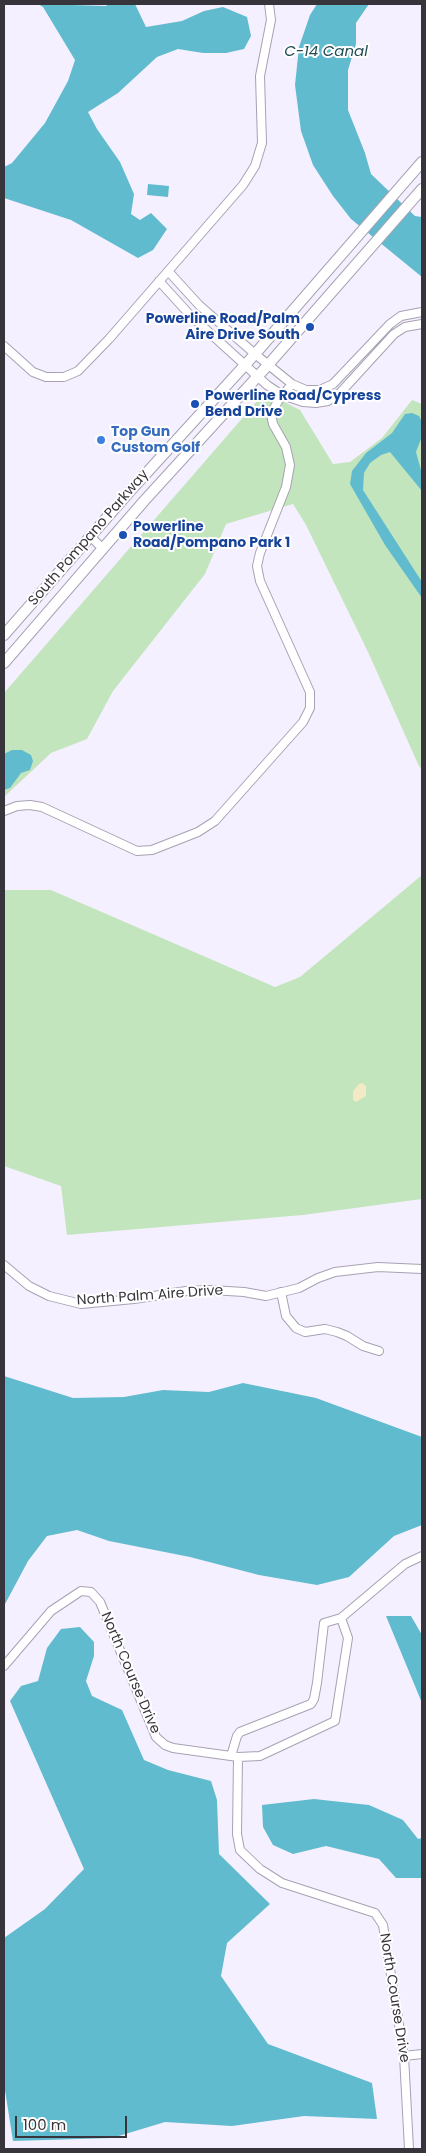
<!DOCTYPE html>
<html>
<head>
<meta charset="utf-8">
<style>
  body { margin:0 }
  #map { position:relative; width:426px; height:2153px; overflow:hidden; background:#f5f0ff; font-family:Poppins,sans-serif }
  canvas { display:block }
  .frame { position:absolute; inset:0; border:5px solid #37343b; pointer-events:none }
  .scale { position:absolute; left:15px; top:2116px; width:112px; height:22px; box-sizing:border-box; border:2px solid #37343b; border-top:0; padding-left:6px; font-size:15px; line-height:18px; white-space:nowrap; color:#37343b; -webkit-text-stroke:4px #fff; paint-order:stroke }
</style>
</head>
<body>
<div id="map">
<canvas width="426" height="2153"></canvas>
<div class="frame"></div>
<div class="scale">100 m</div>
</div>
<script>
const g = document.querySelector('canvas').getContext('2d');
g.lineJoin = 'round';
function fillPath(path, color) { g.fillStyle = color; g.fill(path, 'evenodd'); }
const toPath = rows => new Path2D(rows.map(r => 'M' + r).join(''));
function strokePath(path, color, width, dash) { g.strokeStyle = color; g.lineWidth = width; g.lineCap = dash ? 'butt' : 'round'; g.setLineDash(dash || []); g.stroke(path); }
function write(font, color, halo, rows, align = 'center') {
  g.font = font + ' Poppins,sans-serif'; g.lineWidth = 4; g.setLineDash([]); g.textBaseline = 'middle'; g.strokeStyle = halo; g.fillStyle = color; for (const [text, x, y, turn = 0] of rows) {
    g.save(); g.translate(x, y); g.rotate((+turn || 0) * Math.PI / 180); g.textAlign = isNaN(turn) ? turn : align; if (halo) g.strokeText(text, 0, 0); g.fillText(text, 0, 0); g.restore();
  }
}
fillPath(toPath([
  [265,392,300,410,333,464,350,462,382,438,412,400,422,404,422,770,418,764,368,652,306,525,293,504,226,524,205,574,113,691,87,739,51,753,4,797,4,693],
  [422,875,422,1199,303,1215,67,1235,61,1186,4,1166,4,890,51,890,275,987,300,977]
]), '#c3e5bd');
fillPath(toPath([
  [362,1083,366,1086,366,1096,356,1102,353,1100,353,1091,359,1084]
]), '#f3e9c4');
fillPath(toPath([
  [38,4,106,6,108,4,135,4,146,27,182,21,204,11,223,7,247,17,251,36,244,49,226,53,203,53,178,49,157,57,118,93,88,112,97,129,120,162,134,194,131,214,140,220,151,213,167,229,153,250,138,258,71,220,4,198,4,167,12,163,45,123,68,81,75,60,43,7],
  [317,4,369,4,356,23,356,44,348,70,348,110,365,153,371,174,415,216,422,217,422,277,351,219,333,196,313,165,301,131,295,85,299,47,310,15],
  [148,184,169,186,168,197,147,195],
  [412,413,419,416,422,422,421,439,416,452,422,474,422,491,390,452,381,455,370,463,364,473,363,490,422,582,422,598,385,545,350,484,352,471,366,453,392,433,405,414],
  [12,750,22,750,31,755,33,761,30,770,21,773,10,788,4,790,4,754],
  [4,1376,73,1398,124,1397,163,1390,209,1392,243,1383,316,1398,422,1437,422,1525,394,1536,349,1577,317,1585,259,1575,190,1557,109,1541,77,1530,47,1536,28,1561,4,1606],
  [386,1616,411,1616,422,1635,422,1703],
  [80,1627,94,1642,94,1656,86,1681,92,1696,122,1710,144,1760,168,1770,211,1781,217,1800,219,1854,270,1904,227,1943,221,1976,268,2044,372,2083,377,2119,304,2116,232,2126,165,2122,112,2138,13,2141,4,2084,4,1938,45,1909,84,1869,10,1701,21,1686,38,1681,47,1648,61,1629],
  [314,1799,369,1805,403,1820,418,1839,422,1838,422,1878,396,1878,379,1859,326,1846,293,1854,273,1845,263,1827,262,1805]
]), '#60bbce');
const street = toPath([
  [168,271,199,305,255,354,292,384,306,390,320,390,333,384,390,324,401,316,422,312],
  [159,281,190,315,267,385,282,395,303,402,316,403,328,401,340,393,394,334,405,327,422,324],
  [4,346,33,372,46,377,64,377,78,371,109,339,243,185,255,166,262,143,260,76,271,20,269,4],
  [90,536,103,549],
  [4,811,17,806,30,805,42,807,137,851,152,850,198,832,215,821,303,722,310,708,310,692,260,581,257,566,260,553,286,487,290,465,286,447,273,424,271,414,278,401,292,384],
  [4,1265,29,1286,49,1296,81,1304,134,1299,186,1291,211,1290,244,1292,266,1296,299,1288,318,1278,335,1272,378,1267,422,1269],
  [281,1292,286,1316,296,1328,305,1332,325,1329,337,1332,347,1336,363,1346,379,1351],
  [4,1666,51,1611,81,1591,91,1592,100,1602,156,1737,165,1745,173,1748,238,1757,260,1756,335,1721,348,1638,341,1618],
  [231,1756,237,1736,240,1732,311,1704,314,1699,317,1683,324,1623,341,1618,405,1564,422,1556],
  [238,1757,237,1834,240,1850,260,1869,282,1883,375,1913,383,1925,404,2056,409,2149],
  [404,2056,422,2054]
]);
const secondary = toPath([
  [4,635,131,490,255,354,422,162],
  [4,663,144,501,268,365,422,189]
]);
strokePath(street, '#a8a1b3', 10);
strokePath(secondary, '#a8a1b3', 12);
strokePath(street, '#fff', 8);
strokePath(secondary, '#fff', 10);
for (const [x, y, r, color] of [
  [310,327,5,"#1a4fb4"],
  [195,404,5,"#1a4fb4"],
  [101,440,5,"#3f7fe0"],
  [123,535,5,"#1a4fb4"]
]) { const dot = new Path2D(); dot.arc(x, y, r, 0, 2 * Math.PI); g.fillStyle = color; g.fill(dot); strokePath(dot, '#fff', 2); }
write('bold 14px', '#164399', '#fff', [
  ["Powerline Road/Palm",300,319,"right"],
  ["Aire Drive South",300,335,"right"],
  ["Powerline Road/Cypress",205,396],
  ["Bend Drive",205,412],
  ["Powerline",133,527],
  ["Road/Pompano Park 1",133,543]
], 'left');
write('bold 14px', '#366cbe', '#fff', [
  ["Top Gun",111,432],
  ["Custom Golf",111,448]
], 'left');
write('14px', '#37343b', '#fff', [
  ["South Pompano Parkway",89,538,-49],
  ["North Palm Aire Drive",150,1296,-4],
  ["North Course Drive",130,1673,67],
  ["North Course Drive",394,1998,81]
]);
write('italic 15px', '#224b53', '#fff', [
  ["C-14 Canal",326,52]
]);
</script>
</body>
</html>
